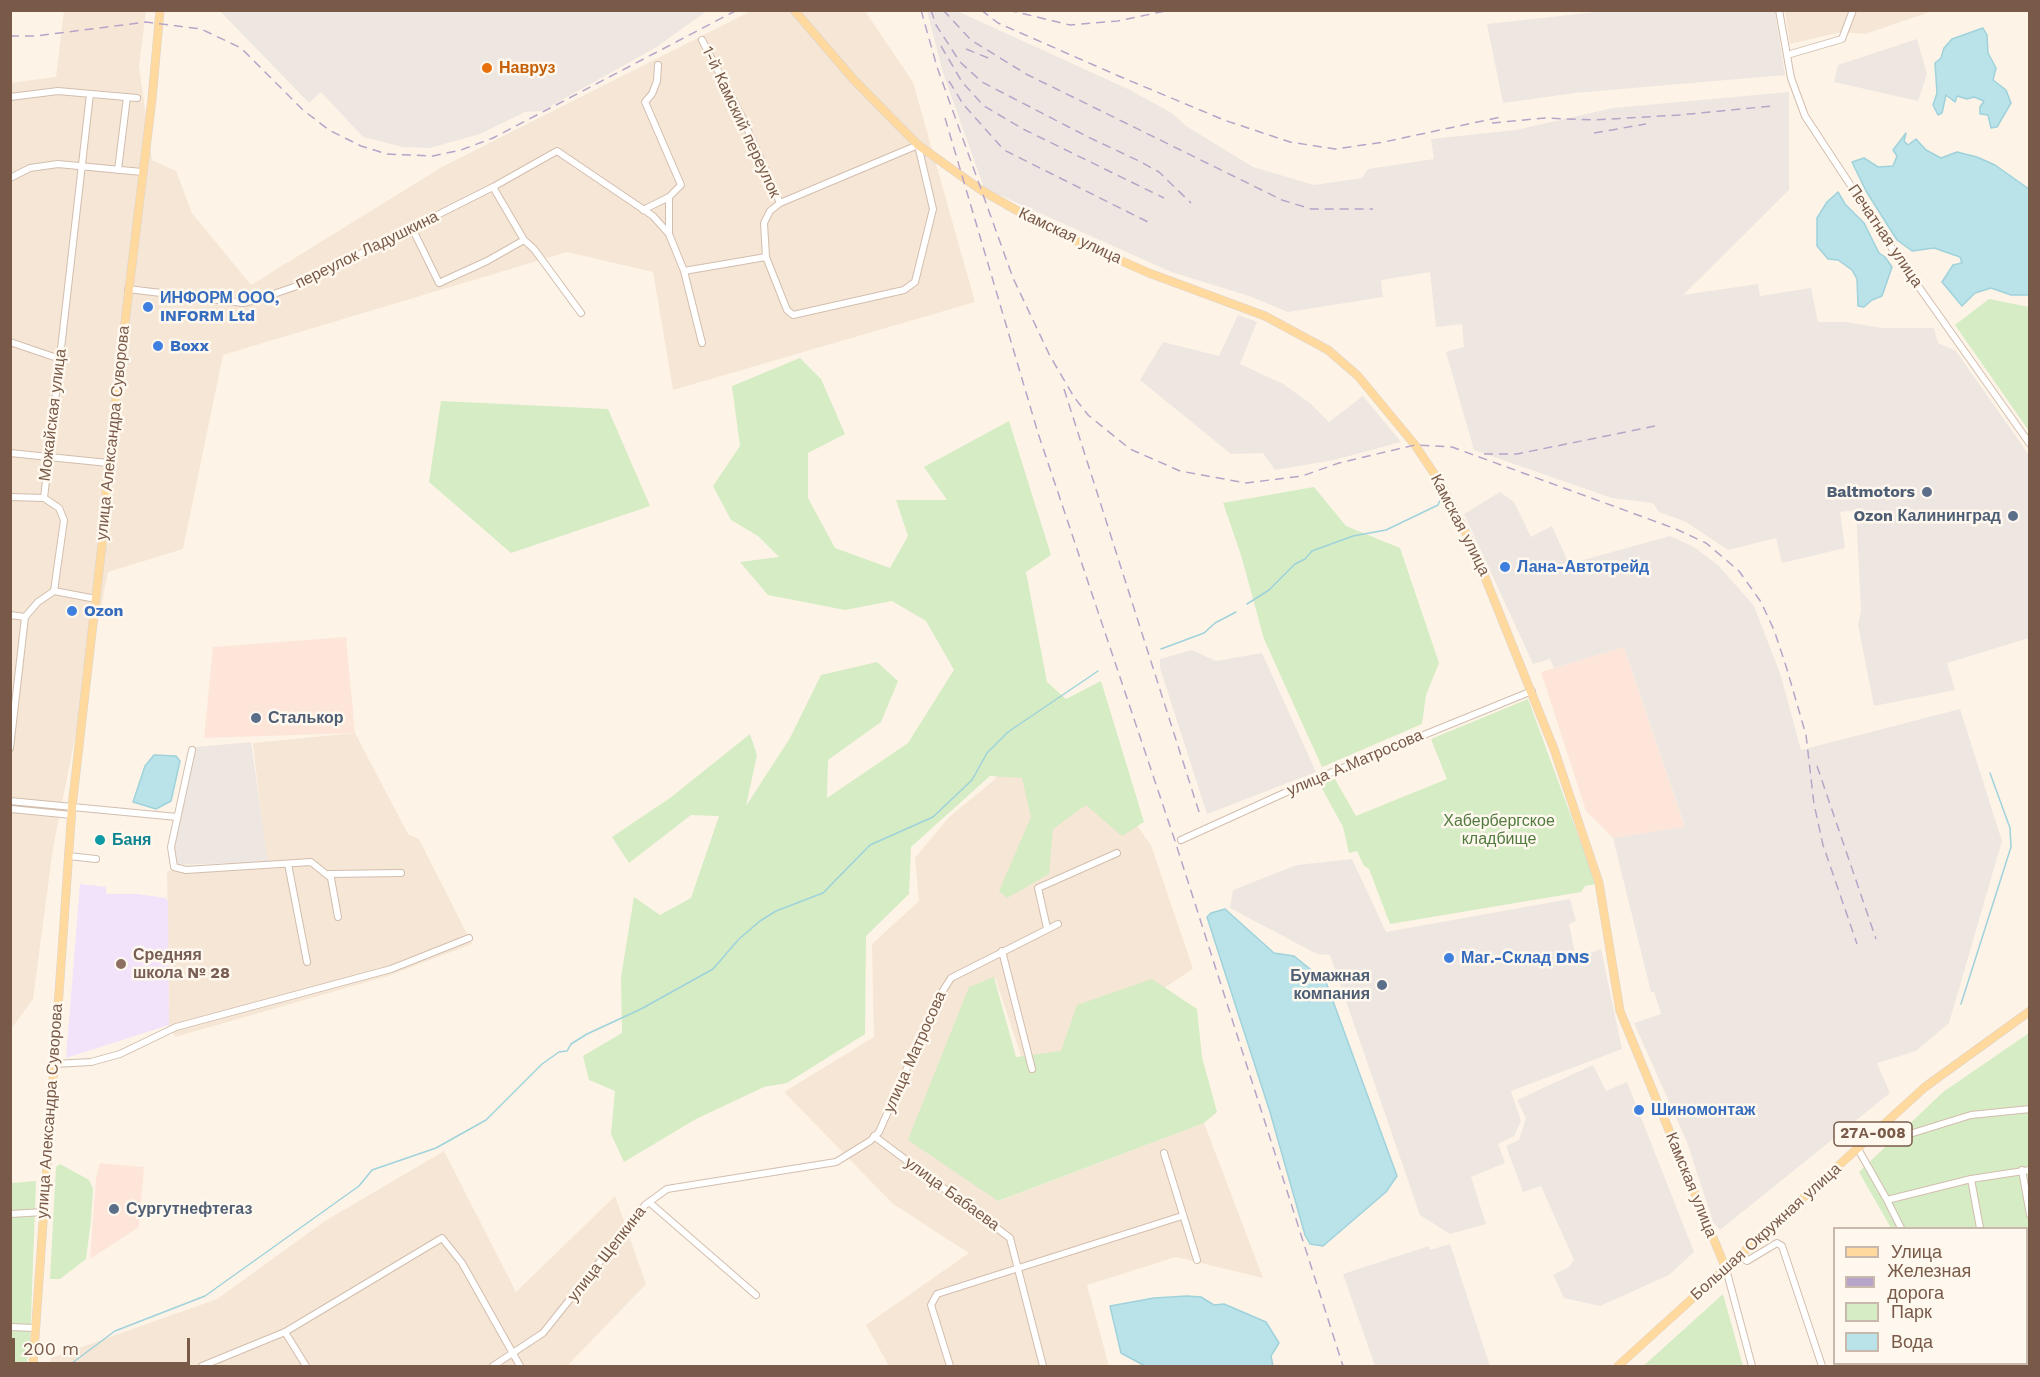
<!DOCTYPE html>
<html>
<head>
<meta charset="utf-8">
<style>
  body { margin:0 }
  #map { position:relative; width:2040px; height:1377px; overflow:hidden; background:#fdf4e7; font-family:"Work Sans",sans-serif }
  canvas { display:block }
  .frame { position:absolute; inset:0; border:12px solid #795a49; pointer-events:none }
  .legend { position:absolute; left:1833px; top:1227px; width:195px; height:138px; box-sizing:border-box; background:#fff8ee; border:2px solid #c9b9ac; margin:0; padding:8px 10px; list-style:none; font-size:18px; color:#795a49 }
  .legend li { display:flex; align-items:center; gap:12px; height:30px }
  .legend b { width:30px; border:2px solid #c9b9ac }
  .scale { position:absolute; left:12px; top:1338px; width:178px; height:27px; box-sizing:border-box; border:3px solid #795a49; border-top:0; padding-left:8px; font-size:18px; line-height:21px; white-space:nowrap; color:#795a49; -webkit-text-stroke:4px #fff8ee; paint-order:stroke }
</style>
</head>
<body>
<div id="map">
<canvas width="2040" height="1377"></canvas>
<div class="frame"></div>
<ul class="legend">
<li><b style="height:8px;background:#ffd99d"></b>Улица</li>
<li><b style="height:8px;background:#b7a4c9"></b>Железная дорога</li>
<li><b style="height:16px;background:#d5ecc4"></b>Парк</li>
<li><b style="height:16px;background:#bae2e9"></b>Вода</li>
</ul>
<div class="scale">200 m</div>
</div>
<script>
const g = document.querySelector('canvas').getContext('2d');
g.lineJoin = 'round';
function fillPath(path, color) { g.fillStyle = color; g.fill(path, 'evenodd'); }
const toPath = rows => new Path2D(rows.map(r => 'M' + r).join(''));
function strokePath(path, color, width, dash) { g.strokeStyle = color; g.lineWidth = width; g.lineCap = dash ? 'butt' : 'round'; g.setLineDash(dash || []); g.stroke(path); }
function write(font, color, halo, rows, align = 'center') {
  g.font = font + ' "Work Sans",sans-serif'; g.lineWidth = 5; g.setLineDash([]); g.textBaseline = 'middle'; g.strokeStyle = halo; g.fillStyle = color; for (const [text, x, y, turn = 0] of rows) {
    g.save(); g.translate(x, y); g.rotate((+turn || 0) * Math.PI / 180); g.textAlign = isNaN(turn) ? turn : align; if (halo) g.strokeText(text, 0, 0); g.fillText(text, 0, 0); g.restore();
  }
}
fillPath(toPath([
  [64,11,146,11,139,66,152,160,176,171,192,213,251,285,442,167,751,11,865,11,913,82,975,302,673,390,653,272,567,252,223,355,183,549,108,572,53,848,33,999,11,1029,10,83,56,77],
  [1785,11,1933,11,1865,34,1841,32,1790,44],
  [1057,715,1151,845,1193,969,1028,1077,995,977,999,1201,1204,1123,1263,1278,1176,1257,1087,1285,1109,1366,889,1366,866,1325,969,1253,893,1204,784,1092,874,1037,872,944,919,901,915,858,948,818,994,780,1030,732],
  [355,733,408,834,419,839,472,944,388,976,175,1037,169,1025,167,871,266,859,253,743],
  [444,1151,516,1292,615,1196,646,1284,567,1366,49,1366,51,1358,217,1299,325,1221]
]), '#f6e6d5');
fillPath(toPath([
  [346,637,355,733,204,738,213,647],
  [1624,647,1685,828,1613,838,1586,811,1541,672],
  [100,1163,144,1167,139,1227,90,1259,96,1178]
]), '#fee5da');
fillPath(toPath([
  [220,11,707,11,655,48,542,111,525,112,480,134,430,148,403,147,363,137,321,92,309,103],
  [927,11,957,11,1130,90,1172,113,1186,126,1253,167,1314,185,1362,178,1368,169,1434,159,1431,139,1516,130,1613,108,1789,92,1789,190,1683,295,1758,284,1760,296,1811,288,1818,322,1846,322,1882,328,1934,328,1938,343,1956,351,2029,455,2029,638,1947,663,1955,690,1874,706,1858,625,1861,611,1856,510,1840,512,1845,548,1782,563,1776,538,1728,550,1686,522,1659,512,1653,503,1612,498,1474,450,1446,352,1464,347,1462,324,1436,327,1430,272,1381,280,1383,297,1288,312,1249,296,1171,272,984,188,943,73],
  [1605,11,1775,11,1785,75,1575,93,1503,103,1487,24],
  [1917,39,1927,74,1918,101,1834,82,1838,65],
  [1238,315,1257,322,1240,364,1283,384,1311,404,1329,422,1363,396,1401,442,1334,460,1275,470,1263,453,1231,454,1140,380,1163,342,1219,356],
  [1500,492,1514,502,1531,537,1552,526,1569,564,1670,536,1694,547,1718,565,1754,606,1781,676,1801,750,1960,709,2002,841,1949,1023,1916,1051,1877,1063,1890,1093,1720,1230,1713,1222,1687,1142,1634,1023,1661,1014,1654,992,1651,992,1613,838,1685,827,1624,647,1554,668,1550,659,1533,664,1464,514],
  [1192,650,1216,661,1262,653,1316,772,1207,814,1160,668,1160,659],
  [251,742,268,862,176,865,174,844,196,747],
  [1352,859,1386,932,1570,899,1576,921,1569,924,1576,958,1601,949,1622,1049,1511,1091,1521,1121,1514,1136,1498,1144,1505,1163,1471,1177,1486,1224,1450,1234,1420,1215,1330,955,1317,954,1230,908,1233,890,1297,865],
  [1593,1065,1606,1091,1627,1082,1694,1252,1669,1275,1600,1306,1564,1298,1553,1275,1569,1267,1574,1260,1541,1186,1523,1192,1506,1146,1519,1140,1526,1118,1517,1100],
  [1450,1244,1490,1366,1375,1366,1343,1274,1429,1246,1430,1250]
]), '#eee7e1');
fillPath(toPath([
  [80,884,106,887,106,894,137,894,166,898,168,902,169,1025,66,1058]
]), '#f2e3fa');
fillPath(toPath([
  [1989,299,2029,307,2029,431,1955,325],
  [800,358,821,379,845,434,808,453,808,498,835,548,890,568,908,536,896,500,947,500,924,467,1009,421,1051,555,1026,572,1047,682,1066,699,1101,681,1144,822,1122,836,1086,805,1053,829,1049,874,1007,898,999,891,1031,817,1022,778,990,776,911,847,909,894,866,936,865,1034,787,1083,764,1087,696,1119,624,1162,611,1134,615,1091,589,1080,583,1056,622,1033,621,977,634,897,660,915,691,898,719,816,691,815,629,863,612,837,670,798,750,734,757,755,746,806,790,738,821,675,877,662,898,681,881,722,828,760,827,798,908,743,954,670,926,621,892,601,845,610,768,595,740,562,779,557,758,536,731,520,713,486,740,446,732,386],
  [441,401,608,409,650,506,511,553,429,482],
  [1314,487,1346,526,1400,548,1439,663,1426,695,1422,724,1322,767,1264,639,1241,555,1223,503],
  [1528,699,1596,884,1585,886,1581,892,1390,924,1369,869,1364,866,1357,851,1349,853,1343,827,1320,785,1335,779,1356,816,1447,779,1431,739],
  [994,977,1016,1057,1061,1051,1077,1005,1152,979,1197,1009,1202,1057,1217,1112,1204,1123,998,1201,908,1140,969,987],
  [2029,1033,2029,1366,2023,1366,2022,1364,2026,1364,2026,1228,1891,1228,1859,1172,1943,1092],
  [60,1164,89,1180,93,1189,91,1220,86,1259,60,1279,50,1279,56,1167],
  [36,1181,30,1345,26,1366,11,1366,11,1183],
  [1723,1294,1743,1366,1643,1366,1660,1351]
]), '#d5ecc4');
const water = toPath([
  [1983,28,1987,35,1988,53,1996,68,1993,80,2006,90,2011,103,1997,127,1991,128,1988,115,1980,114,1980,107,1984,101,1974,97,1967,99,1957,96,1955,102,1946,95,1942,113,1938,115,1933,105,1937,93,1935,63,1941,58,1944,48,1952,39,1983,28],
  [1906,133,1904,141,1908,145,1916,139,1926,150,1941,158,1957,152,1977,157,1995,165,2029,189,2029,295,2011,295,1991,288,1975,293,1962,306,1942,282,1953,265,1962,263,1960,257,1934,248,1912,251,1897,240,1866,191,1852,162,1864,158,1878,167,1893,166,1897,156,1893,150,1906,133],
  [1838,192,1845,204,1864,223,1879,253,1885,257,1892,267,1882,296,1872,300,1864,307,1858,306,1857,279,1852,270,1838,260,1828,259,1817,246,1817,218,1827,202,1838,192],
  [154,755,176,756,180,761,171,801,156,809,133,802,145,766,154,755],
  [1225,909,1274,953,1294,956,1326,982,1397,1176,1386,1192,1323,1246,1310,1244,1305,1235,1270,1112,1207,917,1211,913,1225,909],
  [1187,1296,1201,1297,1214,1305,1224,1304,1266,1322,1279,1343,1271,1356,1273,1366,1145,1366,1121,1353,1110,1306,1154,1298,1187,1296]
]);
fillPath(water, '#bae2e9');
strokePath(water, '#9fd2db', 1.5);
strokePath(toPath([
  [1247,604,1269,590,1295,564,1305,559,1312,551,1353,536,1386,530,1438,505,1440,500],
  [1161,649,1204,633,1215,623,1236,612],
  [1961,1004,2011,847,2010,828,1990,773],
  [68,1366,115,1331,205,1296,359,1186,372,1170,436,1148,486,1120,542,1064,559,1052,567,1051,571,1044,587,1034,641,1009,713,969,739,939,760,921,776,911,823,893,870,845,933,817,972,780,987,753,1008,732,1098,671]
]), '#9fd2db', 1.5);
const minor = toPath([
  [1779,10,1791,78,1805,116,1899,259,2030,444],
  [702,40,742,117,780,203],
  [1787,55,1842,39,1853,10],
  [658,65,657,81,652,94,645,102,681,185,669,197,669,234],
  [10,97,58,91,137,98],
  [118,170,127,97],
  [10,178,30,168,58,164,142,172],
  [493,187,524,240,534,249,581,313],
  [643,210,669,197],
  [412,228,439,283,487,261,524,240],
  [684,271,766,257,764,223,770,211,780,203,918,145,933,209,915,282,904,290,793,315,787,310,766,257],
  [128,289,243,303,256,300,294,287,493,187,557,151,653,216,669,234,684,271,702,343],
  [10,342,60,359],
  [10,453,108,463],
  [10,497,44,498],
  [54,591,96,599],
  [10,615,25,617],
  [10,748,25,617,38,602,54,591,64,520,59,508,44,498,90,94],
  [192,750,171,847,174,867,186,870,311,862,331,878,338,917],
  [10,801,177,817],
  [11,809,72,815],
  [1181,840,1313,780,1532,691],
  [68,856,96,859],
  [288,864,307,962],
  [329,874,401,873],
  [1047,928,1038,888,1117,853],
  [1002,951,1032,1069],
  [54,1064,91,1062,120,1054,176,1027,391,969,469,938],
  [874,1136,1010,1238,1043,1366],
  [1871,1136,1884,1142,1971,1115,2030,1109],
  [1858,1149,1887,1200],
  [1164,1153,1197,1260],
  [2022,1170,2030,1215],
  [1971,1179,1980,1228],
  [649,1202,756,1295],
  [10,1214,44,1212],
  [1901,1228,1887,1200,1971,1179,2030,1170],
  [1740,1256,1747,1261,1777,1243,1782,1246,1822,1366],
  [1726,1269,1752,1366],
  [10,1327,35,1328],
  [285,1332,306,1366],
  [202,1366,285,1332,442,1238,462,1263,520,1366],
  [493,1366,543,1333,645,1205,667,1189,836,1162,870,1141,879,1132,937,1000,951,978,1058,924],
  [950,1366,931,1305,937,1294,1182,1216],
  [1885,1366,1892,1364]
]);
const major = toPath([
  [794,10,854,80,918,145,981,190,1051,230,1149,273,1265,316,1328,350,1358,376,1415,445,1441,484,1472,545,1554,749,1599,883,1620,1011,1726,1269],
  [33,1366,72,807,104,527,108,463,152,99,160,10],
  [1618,1366,1925,1087,2030,1011]
]);
strokePath(minor, '#d3beae', 8);
strokePath(major, '#dcd4d0', 9);
strokePath(minor, '#fff', 6);
strokePath(major, '#ffd99d', 8);
strokePath(toPath([
  [921,10,937,67,1013,278,1050,356,1074,397,1088,415,1130,449,1180,471,1246,483,1302,476,1339,463,1415,445,1452,447,1676,529,1706,543,1739,571,1761,602,1774,630,1786,666,1806,735,1814,804,1823,845,1857,944],
  [931,10,936,25,960,62,982,82,1088,137,1139,161,1159,172,1191,203],
  [943,10,971,40,1026,74,1282,200,1311,209,1373,209],
  [981,10,998,23,1121,77,1224,120,1290,142,1335,149,1384,142,1501,117],
  [1008,10,1070,25,1118,21,1170,10],
  [10,36,36,36,146,22,201,29,241,48,303,110,329,130,361,146,387,154,433,156,461,150,493,138,737,10],
  [941,46,962,82,984,106,1023,129,1164,198],
  [966,49,993,60],
  [949,81,963,104,1004,150,1150,223],
  [945,118,1038,433,1175,841,1343,1366],
  [1492,123,1545,118,1594,120,1679,115,1772,106],
  [1594,133,1646,124],
  [1064,389,1200,815],
  [1484,454,1517,454,1655,426],
  [1817,766,1876,939]
]), '#b7a4c9', 1.5, [9, 6]);
for (const [x, y, r, color] of [
  [487,68,6,"#e8710a"],
  [148,307,6,"#3f7fe0"],
  [158,346,6,"#3f7fe0"],
  [1927,492,6,"#5c6f8a"],
  [2013,516,6,"#5c6f8a"],
  [1505,567,6,"#3f7fe0"],
  [72,611,6,"#3f7fe0"],
  [256,718,6,"#5c6f8a"],
  [100,840,6,"#0f9aa8"],
  [1449,958,6,"#3f7fe0"],
  [121,964,6,"#8d6e63"],
  [1382,985,6,"#5c6f8a"],
  [1639,1110,6,"#3f7fe0"],
  [114,1209,6,"#5c6f8a"]
]) { const dot = new Path2D(); dot.arc(x, y, r, 0, 2 * Math.PI); g.fillStyle = color; g.fill(dot); strokePath(dot, '#fff8ee', 2); }
for (const [x, y, w] of [
  [1873,1134,78]
]) { const box = new Path2D(); box.roundRect(x - w / 2, y - 12, w, 24, 4.5); g.fillStyle = '#fff8ee'; g.fill(box); strokePath(box, '#795a49', 1.5); }
write('bold 15px', '#795a49', null, [
  ["27А-008",1873,1134]
]);
write('bold 16px', '#c56008', '#fff8ee', [
  ["Навруз",499,68]
], 'left');
write('16px', '#795a49', '#fff8ee', [
  ["1-й Камский переулок",741,122,65],
  ["Камская улица",1070,236,25],
  ["Печатная улица",1885,236,56],
  ["переулок Ладушкина",367,250,-26],
  ["Можайская улица",53,415,-83],
  ["улица Александра Суворова",113,433,-84],
  ["Камская улица",1460,525,63],
  ["улица А.Матросова",1355,763,-23],
  ["улица Матросова",915,1052,-66],
  ["улица Александра Суворова",50,1111,-86],
  ["Камская улица",1691,1185,68],
  ["улица Бабаева",952,1194,36],
  ["Большая Окружная улица",1766,1232,-42],
  ["улица Щепкина",607,1254,-52]
]);
write('bold 16px', '#366cbe', '#fff8ee', [
  ["ИНФОРМ ООО,",160,298],
  ["INFORM Ltd",160,316],
  ["Boxx",170,346],
  ["Лана-Автотрейд",1517,567],
  ["Ozon",84,611],
  ["Маг.-Склад DNS",1461,958],
  ["Шиномонтаж",1651,1110]
], 'left');
write('bold 16px', '#4e5e75', '#fff8ee', [
  ["Baltmotors",1915,492],
  ["Ozon Калининград",2001,516],
  ["Сталькор",268,718,"left"],
  ["Бумажная",1370,976],
  ["компания",1370,994],
  ["Сургутнефтегаз",126,1209,"left"]
], 'right');
write('16px', '#507a3e', '#fff8ee', [
  ["Хабербергское",1499,821],
  ["кладбище",1499,839]
]);
write('bold 16px', '#0d838f', '#fff8ee', [
  ["Баня",112,840]
], 'left');
write('bold 16px', '#785e54', '#fff8ee', [
  ["Средняя",133,955],
  ["школа № 28",133,973]
], 'left');
</script>
</body>
</html>
